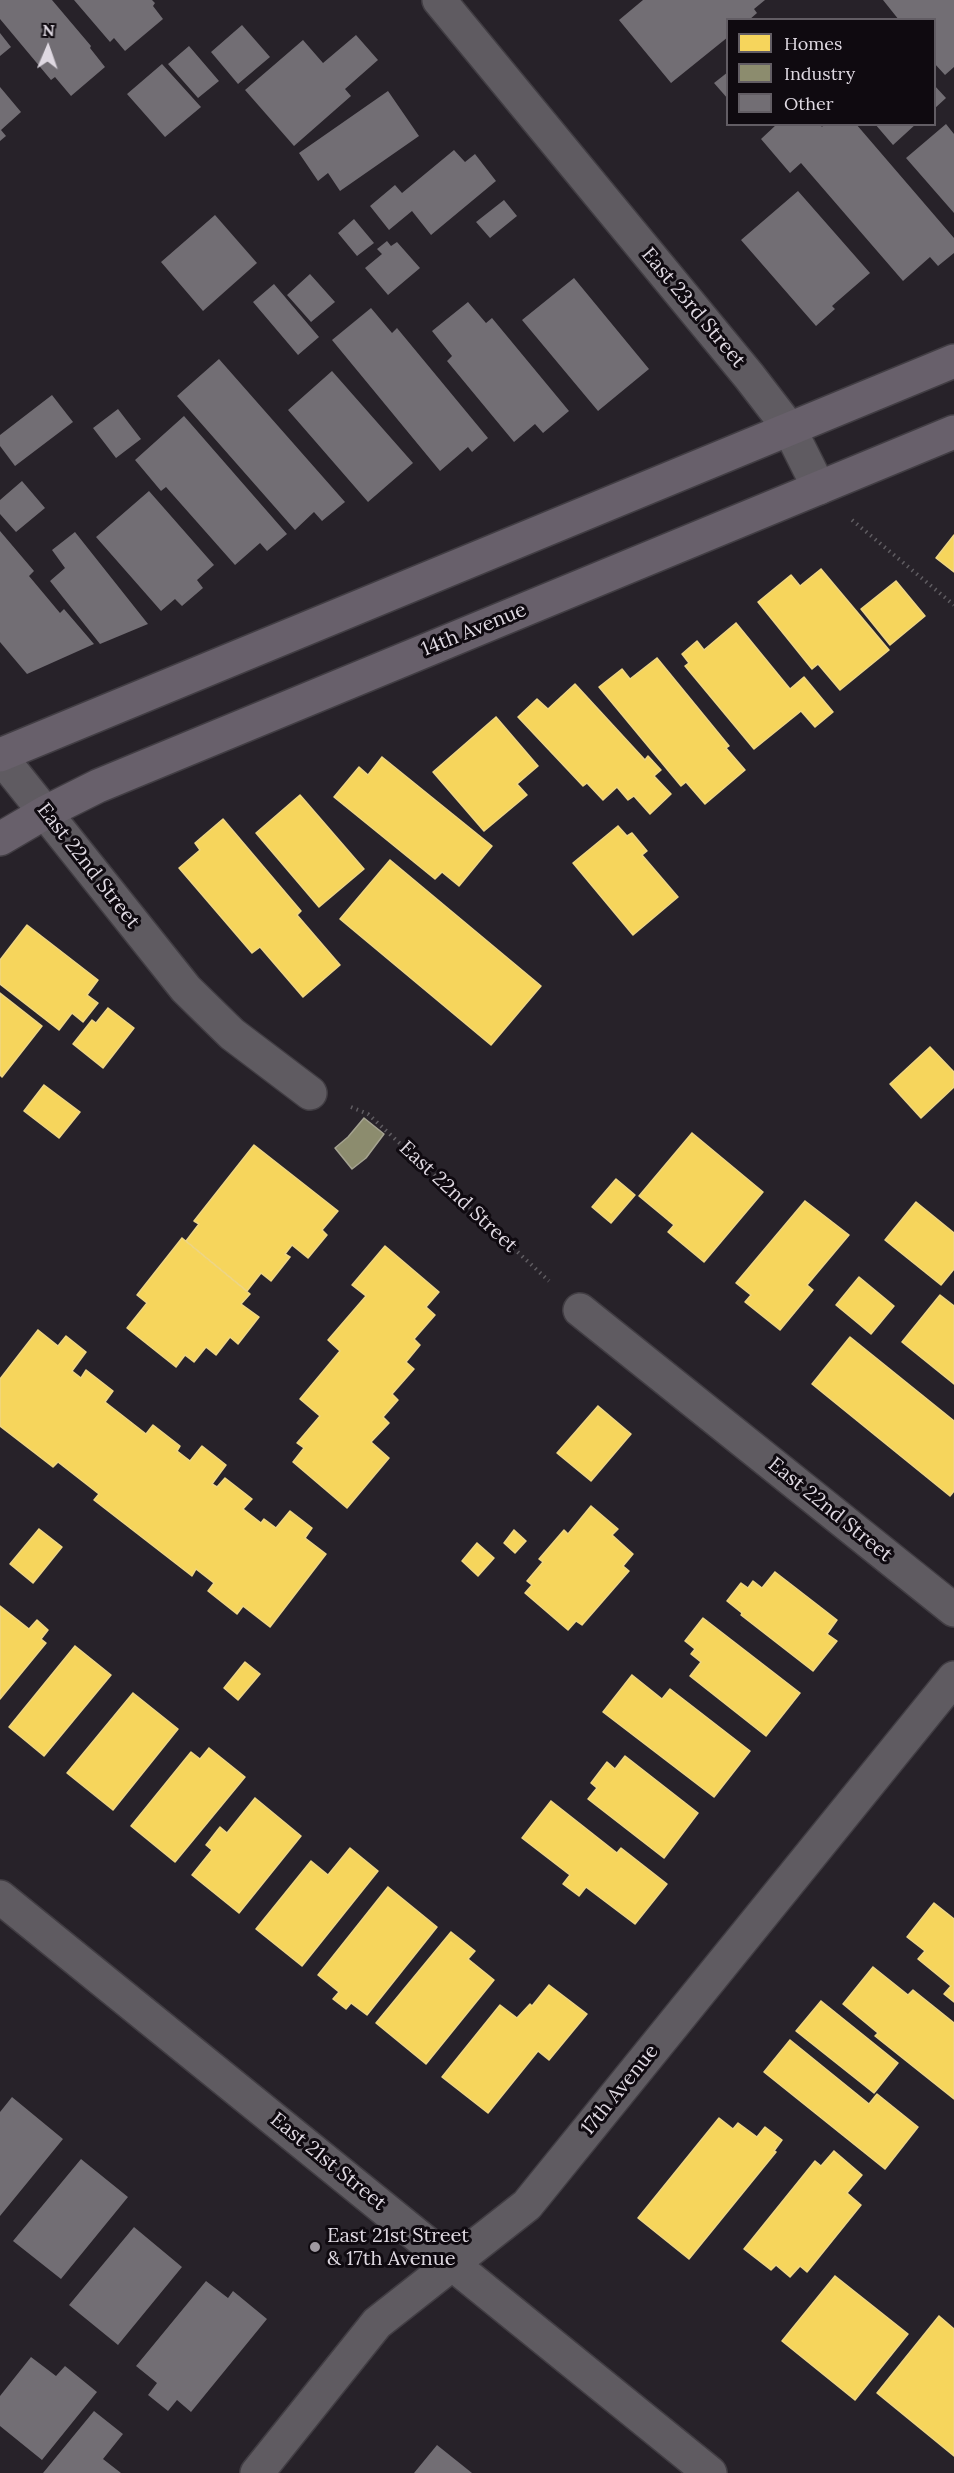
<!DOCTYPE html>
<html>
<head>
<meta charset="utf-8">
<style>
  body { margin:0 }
  #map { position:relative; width:954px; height:2473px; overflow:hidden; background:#272229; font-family:Lora,serif }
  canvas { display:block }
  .legend { position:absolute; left:726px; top:18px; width:210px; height:108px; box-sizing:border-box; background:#0f0a10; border:2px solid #625d64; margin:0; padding:8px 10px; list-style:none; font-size:18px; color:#dfd9e2 }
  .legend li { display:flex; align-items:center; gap:12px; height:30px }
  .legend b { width:30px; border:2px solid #625d64 }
  .north { position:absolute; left:18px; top:18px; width:60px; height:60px; -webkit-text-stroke:4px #0f0a10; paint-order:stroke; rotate:2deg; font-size:16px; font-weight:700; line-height:24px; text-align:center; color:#dfd9e2 }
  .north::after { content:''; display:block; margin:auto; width:21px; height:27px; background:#dfd9e2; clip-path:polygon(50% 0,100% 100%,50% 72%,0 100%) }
</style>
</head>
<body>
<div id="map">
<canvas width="954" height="2473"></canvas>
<ul class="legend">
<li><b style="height:16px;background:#f6d55c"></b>Homes</li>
<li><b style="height:16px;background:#8c8c6e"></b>Industry</li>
<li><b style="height:16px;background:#726e74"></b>Other</li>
</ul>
<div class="north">N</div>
</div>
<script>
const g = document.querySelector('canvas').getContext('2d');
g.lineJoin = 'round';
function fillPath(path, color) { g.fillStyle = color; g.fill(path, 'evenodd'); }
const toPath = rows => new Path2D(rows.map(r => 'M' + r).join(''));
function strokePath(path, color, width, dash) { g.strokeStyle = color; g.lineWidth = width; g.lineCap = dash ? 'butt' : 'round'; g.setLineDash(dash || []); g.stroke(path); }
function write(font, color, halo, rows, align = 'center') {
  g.font = font + ' Lora,serif'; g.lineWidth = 6; g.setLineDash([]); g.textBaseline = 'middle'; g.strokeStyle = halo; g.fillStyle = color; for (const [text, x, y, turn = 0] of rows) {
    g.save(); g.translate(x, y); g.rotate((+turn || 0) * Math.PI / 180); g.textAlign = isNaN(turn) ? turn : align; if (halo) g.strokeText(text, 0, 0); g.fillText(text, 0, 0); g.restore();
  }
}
const homes = toPath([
  [954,535,954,572,936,558,954,535],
  [821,569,889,650,840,690,818,664,812,669,758,602,791,575,800,586,821,569],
  [896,581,925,616,890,645,861,609,896,581],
  [736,623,790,689,804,677,833,712,815,727,801,711,754,749,685,666,689,663,682,654,697,641,704,650,736,623],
  [657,658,729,746,726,748,745,770,705,804,686,782,681,786,599,687,622,669,630,679,657,658],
  [575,684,645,760,648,756,661,770,654,776,671,794,650,814,634,796,628,800,617,787,603,800,587,783,583,786,518,717,537,699,548,709,575,684],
  [496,717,538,766,517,784,527,795,484,831,433,772,496,717],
  [382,757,492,846,459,886,442,872,435,879,334,797,359,767,368,775,382,757],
  [300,795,364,869,319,907,256,833,300,795],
  [223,819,301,911,297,915,340,965,303,997,260,947,252,953,179,868,200,850,195,843,223,819],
  [618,826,627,836,632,833,647,851,642,855,678,897,633,935,573,863,618,826],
  [390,860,541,986,491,1045,340,919,390,860],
  [27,925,98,980,87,995,98,1003,83,1022,72,1013,59,1030,0,984,0,960,27,925],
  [0,993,42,1026,2,1077,0,1075,0,993],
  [108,1008,134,1028,103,1068,73,1044,92,1020,96,1023,108,1008],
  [930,1047,954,1072,954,1087,921,1118,890,1084,930,1047],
  [44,1085,80,1112,59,1138,24,1111,44,1085],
  [692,1133,763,1192,704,1262,668,1232,674,1225,639,1196,692,1133],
  [254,1145,338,1211,322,1230,327,1235,308,1258,292,1245,285,1254,290,1257,271,1281,261,1273,247,1291,186,1241,199,1224,194,1221,254,1145],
  [616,1179,635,1195,611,1223,592,1207,616,1179],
  [805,1201,849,1235,807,1285,813,1290,780,1330,745,1302,751,1295,736,1283,805,1201],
  [916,1202,954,1233,954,1269,941,1285,885,1240,916,1202],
  [182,1238,250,1294,241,1304,259,1317,238,1344,230,1337,216,1355,206,1347,194,1362,185,1355,176,1367,127,1328,147,1303,137,1295,182,1238],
  [385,1246,439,1292,426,1307,435,1315,414,1339,420,1345,406,1362,414,1369,392,1394,398,1400,383,1417,389,1423,371,1442,389,1458,347,1508,293,1462,304,1448,297,1443,320,1416,300,1399,340,1351,328,1340,366,1296,352,1285,385,1246],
  [859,1277,894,1306,871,1334,836,1305,859,1277],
  [940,1295,954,1306,954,1384,902,1342,940,1295],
  [38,1330,58,1346,66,1336,86,1352,72,1371,81,1378,86,1370,113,1391,105,1402,146,1434,153,1425,180,1446,177,1451,190,1461,202,1446,226,1465,212,1484,217,1487,225,1478,252,1499,243,1509,261,1523,264,1519,276,1528,290,1511,312,1528,305,1538,326,1554,270,1627,243,1606,237,1614,208,1591,214,1583,196,1569,192,1576,94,1500,99,1494,58,1462,53,1467,0,1426,0,1379,38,1330],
  [850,1337,954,1421,954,1491,950,1496,812,1384,850,1337],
  [598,1406,631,1434,591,1481,557,1453,598,1406],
  [591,1506,618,1529,612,1535,633,1554,623,1566,629,1571,582,1625,576,1621,568,1630,525,1593,532,1585,527,1581,543,1562,539,1559,564,1530,568,1534,591,1506],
  [39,1529,62,1547,33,1583,10,1564,39,1529],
  [514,1530,526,1541,515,1553,504,1543,514,1530],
  [477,1543,494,1558,478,1576,462,1561,477,1543],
  [775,1572,837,1620,827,1634,837,1641,813,1671,741,1615,742,1613,727,1601,741,1583,748,1588,753,1581,762,1588,775,1572],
  [0,1606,29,1629,37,1620,48,1630,41,1639,46,1643,0,1699,0,1606],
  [703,1618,800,1693,766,1736,690,1676,701,1662,691,1654,695,1649,685,1641,703,1618],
  [75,1646,111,1675,44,1756,9,1727,75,1646],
  [245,1662,260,1674,238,1700,224,1688,245,1662],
  [632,1675,662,1699,670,1689,750,1751,714,1797,603,1712,632,1675],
  [133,1693,178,1729,113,1810,67,1773,133,1693],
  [209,1748,245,1777,175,1862,131,1826,191,1752,200,1759,209,1748],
  [625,1756,698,1813,664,1858,588,1799,597,1788,591,1783,607,1762,615,1769,625,1756],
  [255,1798,301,1836,239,1913,192,1875,212,1850,206,1845,220,1827,227,1833,255,1798],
  [551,1801,617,1853,621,1848,667,1884,635,1924,586,1887,579,1896,563,1884,570,1875,522,1838,551,1801],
  [350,1848,378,1871,302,1966,256,1929,311,1861,328,1875,350,1848],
  [388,1887,437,1927,367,2015,351,2003,346,2009,333,1999,339,1992,318,1975,388,1887],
  [934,1903,954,1919,954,2002,944,1994,951,1986,918,1959,925,1951,907,1937,934,1903],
  [451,1932,475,1951,468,1959,494,1980,426,2064,376,2023,451,1932],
  [873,1967,908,1995,913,1990,954,2023,954,2099,875,2036,878,2033,843,2004,873,1967],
  [549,1985,587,2014,549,2060,538,2051,488,2113,442,2077,500,2005,517,2018,530,2004,532,2006,549,1985],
  [821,2001,898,2063,874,2093,796,2031,821,2001],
  [790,2040,869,2104,877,2094,918,2127,885,2169,764,2072,790,2040],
  [719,2118,733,2129,738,2123,757,2137,765,2127,782,2140,774,2151,776,2152,689,2259,638,2218,719,2118],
  [834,2151,862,2175,847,2193,861,2205,807,2272,800,2266,790,2277,776,2265,771,2270,744,2249,815,2161,821,2166,834,2151],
  [835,2276,908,2334,855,2400,782,2341,835,2276],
  [939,2316,954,2329,954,2456,877,2393,939,2316]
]);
fillPath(homes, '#f6d55c');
strokePath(homes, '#efd684', 1.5);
const industry = toPath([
  [364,1118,384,1134,366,1158,352,1169,335,1148,348,1137,364,1118]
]);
fillPath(industry, '#8c8c6e');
strokePath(industry, '#a5a391', 1.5);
fillPath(toPath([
  [0,0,52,0,91,46,90,48,105,67,71,96,55,77,51,80,0,19],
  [74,0,152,0,155,3,153,6,163,19,125,51,114,38,110,42],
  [643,0,765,0,754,9,757,13,749,20,728,20,728,37,671,83,619,20],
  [883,0,954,0,954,67,945,75,934,63,934,20,899,20],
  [242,25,270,57,238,84,211,52],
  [0,33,11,47,0,56],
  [356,35,378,60,345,89,351,96,294,146,245,90,303,40,323,63],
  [189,46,219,81,198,98,168,64],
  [162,64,201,107,165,137,127,94],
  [728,72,728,99,714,83],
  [934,85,946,98,934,109],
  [0,87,21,112,1,130,6,136,0,141],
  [388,91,419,136,340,191,328,173,318,181,299,153],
  [777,124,820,124,822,127,824,124,856,124,954,238,954,253,938,266,930,257,903,281,801,163,790,173,761,139],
  [875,124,916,124,893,145],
  [946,124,954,134,954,213,906,158],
  [454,150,465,162,475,154,496,181,431,235,412,211,389,230,370,206,395,185,402,193],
  [798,191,870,273,832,306,835,309,816,326,741,240],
  [504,200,517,216,490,238,476,222],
  [215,215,257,263,203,311,161,262],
  [354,219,374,243,357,256,338,233],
  [387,241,391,246,397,242,420,268,388,295,365,268,382,254,377,249],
  [310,274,335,302,311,322,287,295],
  [574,278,649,369,598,411,522,320],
  [274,284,319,337,298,355,253,302],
  [468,302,486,323,492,318,569,411,543,433,535,424,514,442,447,361,452,356,432,331],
  [371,308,392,333,397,328,488,438,472,452,468,447,440,471,332,340],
  [219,359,345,502,322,521,314,512,295,530,177,396],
  [332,371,413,463,368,502,288,410],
  [52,395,73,422,15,466,0,446,0,435],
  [118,409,141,439,116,458,93,428],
  [184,416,287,534,267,551,260,543,235,565,166,487,161,491,135,460],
  [22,481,45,508,16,532,0,514,0,500],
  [149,491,214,565,197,580,203,588,182,606,175,599,161,611,96,537],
  [0,531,34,571,29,576,60,613,64,609,94,644,27,674,0,642],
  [75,532,148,624,100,644,50,581,65,568,52,550],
  [12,2097,63,2139,0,2216,0,2112],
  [81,2159,128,2197,61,2279,13,2241],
  [134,2227,182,2267,118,2345,69,2305],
  [206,2281,228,2298,233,2291,267,2319,191,2412,177,2400,168,2411,148,2395,157,2383,136,2366],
  [31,2357,56,2376,65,2366,97,2392,42,2460,0,2426,0,2396],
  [94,2411,123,2434,103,2459,121,2473,43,2473],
  [437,2445,472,2473,414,2473]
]), '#726e74');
const minor = toPath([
  [439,0,749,376,789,428,819,488],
  [0,756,186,989,232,1034,310,1093],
  [580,1310,954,1610],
  [0,1897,710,2473],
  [257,2473,377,2323,527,2205,954,1678]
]);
const major = toPath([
  [0,755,954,361],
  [0,839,46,812,98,786,954,432]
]);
strokePath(minor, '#413d43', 36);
strokePath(major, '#413d43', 36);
strokePath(toPath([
  [852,520,954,605],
  [351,1107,368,1114,549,1281]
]), '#605d62', 4, [1.5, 4.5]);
strokePath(minor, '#5f5b61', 33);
strokePath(major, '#68606b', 33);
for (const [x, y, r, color] of [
  [315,2247,6,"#9f99a1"]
]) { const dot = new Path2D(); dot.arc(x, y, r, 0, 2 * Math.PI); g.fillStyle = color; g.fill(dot); strokePath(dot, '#0f0a10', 2); }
write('20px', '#dfd9e2', '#0f0a10', [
  ["East 23rd Street",693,308,50],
  ["14th Avenue",474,630,-22],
  ["East 22nd Street",88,866,52],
  ["East 22nd Street",458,1197,43],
  ["East 22nd Street",830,1510,39],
  ["17th Avenue",620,2090,-51],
  ["East 21st Street",328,2162,39]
]);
write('20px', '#dfd9e2', '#0f0a10', [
  ["East 21st Street",327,2236],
  ["& 17th Avenue",327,2259]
], 'left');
</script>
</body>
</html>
